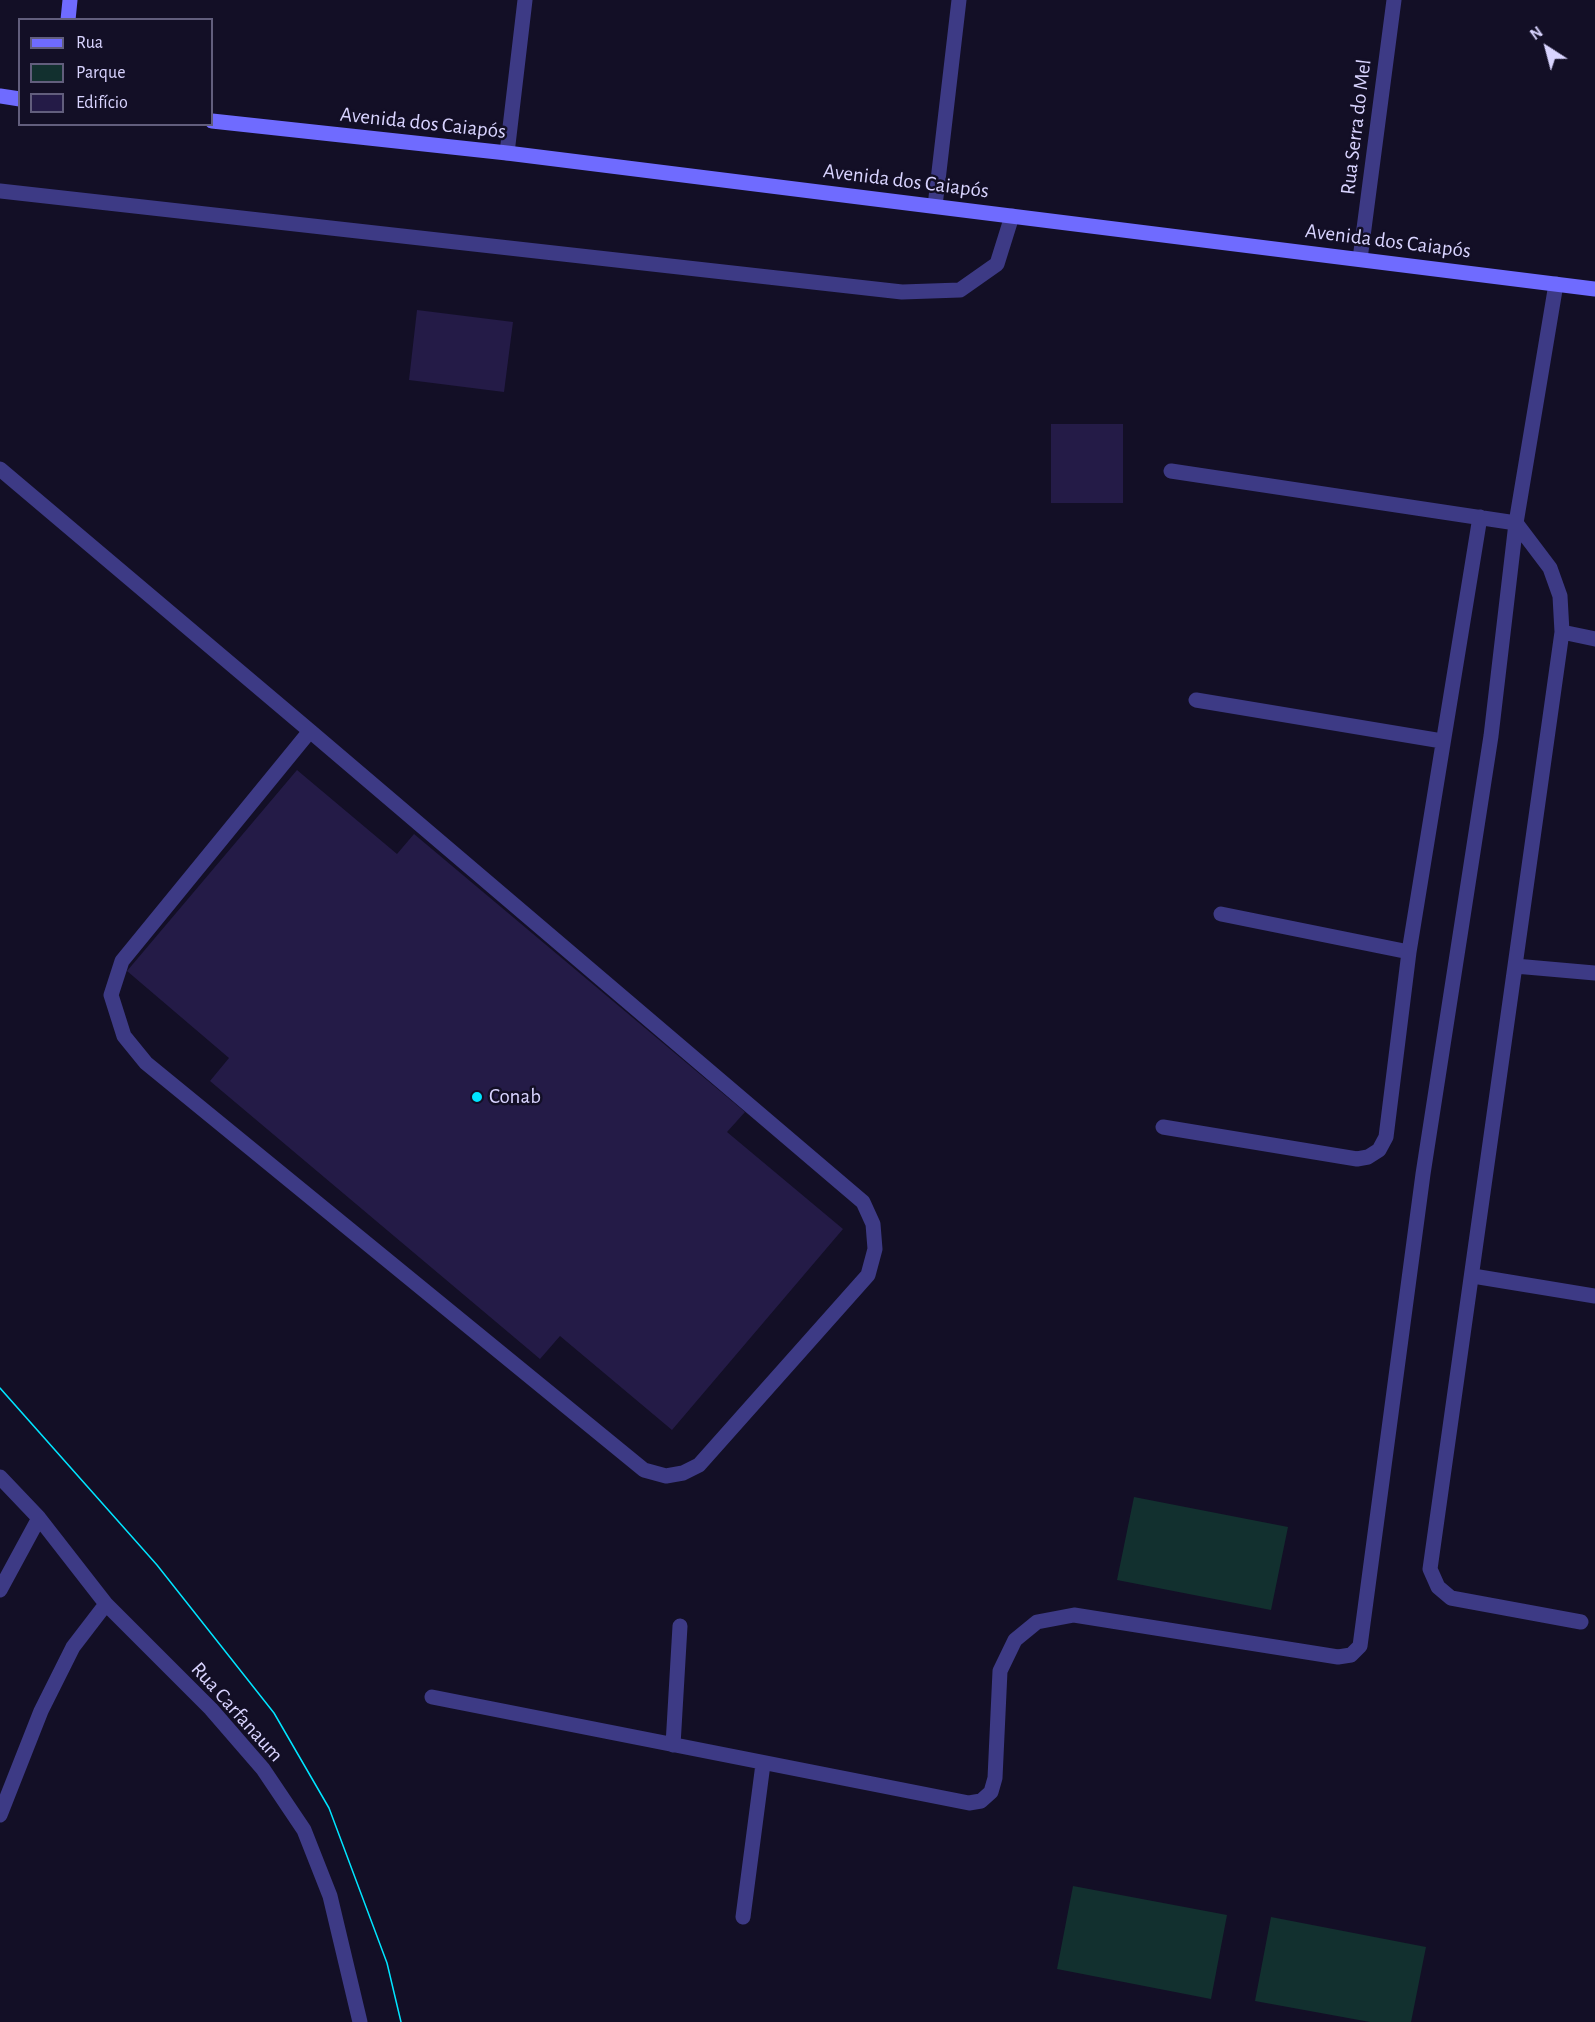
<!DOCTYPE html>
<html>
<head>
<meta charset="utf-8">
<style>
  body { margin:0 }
  #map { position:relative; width:1595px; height:2022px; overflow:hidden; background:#130f26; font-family:"Alegreya Sans",sans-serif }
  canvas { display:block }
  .legend { position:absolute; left:18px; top:18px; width:195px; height:108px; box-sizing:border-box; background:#130f26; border:2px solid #625e7d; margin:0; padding:8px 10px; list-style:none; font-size:18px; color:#d9d4ff }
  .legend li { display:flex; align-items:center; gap:12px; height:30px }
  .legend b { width:30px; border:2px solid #625e7d }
  .north { position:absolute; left:1517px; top:18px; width:60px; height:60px; -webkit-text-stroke:4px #130f26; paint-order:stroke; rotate:324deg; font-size:16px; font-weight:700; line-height:24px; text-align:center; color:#d9d4ff }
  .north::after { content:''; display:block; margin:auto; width:21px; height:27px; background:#d9d4ff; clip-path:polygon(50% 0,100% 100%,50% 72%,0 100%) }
</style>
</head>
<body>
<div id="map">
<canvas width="1595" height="2022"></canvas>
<ul class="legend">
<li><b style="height:8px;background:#6f6bff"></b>Rua</li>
<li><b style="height:16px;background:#12302f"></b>Parque</li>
<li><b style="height:16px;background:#241b47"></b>Edifício</li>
</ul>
<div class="north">N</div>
</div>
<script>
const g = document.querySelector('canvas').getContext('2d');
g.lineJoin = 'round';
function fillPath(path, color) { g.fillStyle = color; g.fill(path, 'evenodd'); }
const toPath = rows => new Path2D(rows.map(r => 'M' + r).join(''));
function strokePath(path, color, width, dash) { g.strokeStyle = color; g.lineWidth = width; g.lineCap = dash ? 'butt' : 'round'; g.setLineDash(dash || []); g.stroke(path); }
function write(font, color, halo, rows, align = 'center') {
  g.font = font + ' "Alegreya Sans",sans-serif'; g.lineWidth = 5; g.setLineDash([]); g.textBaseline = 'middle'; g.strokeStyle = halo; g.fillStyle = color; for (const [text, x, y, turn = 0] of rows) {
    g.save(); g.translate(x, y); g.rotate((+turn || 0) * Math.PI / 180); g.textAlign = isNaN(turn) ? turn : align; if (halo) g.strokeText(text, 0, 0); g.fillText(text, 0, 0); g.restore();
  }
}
fillPath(toPath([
  [1134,1497,1288,1527,1271,1610,1117,1580],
  [1073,1886,1227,1915,1211,1999,1057,1969],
  [1271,1917,1426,1947,1411,2022,1370,2022,1255,2001]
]), '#12302f');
fillPath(toPath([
  [417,310,513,322,504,392,409,380],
  [1051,424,1123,424,1123,503,1051,503],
  [297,770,397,854,414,834,745,1112,727,1132,843,1229,672,1430,560,1336,540,1359,210,1081,229,1058,127,971]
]), '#241b47');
strokePath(toPath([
  [0,191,902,292,960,290,997,264,1012,216],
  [0,469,310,731,863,1202,873,1224,875,1249,868,1275,699,1465,683,1473,666,1476,644,1470,146,1063,124,1036,111,995,122,961,310,731]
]), '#3d3a85', 15);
strokePath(toPath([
  [507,153,525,0],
  [935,206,959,0],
  [1360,259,1394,0],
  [1171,471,1516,523,1550,568,1560,596,1562,632,1430,1569,1438,1587,1451,1598,1581,1622],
  [1562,632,1595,639],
  [1196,700,1442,741],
  [1221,914,1409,952],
  [1515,966,1595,973],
  [1163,1127,1357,1159,1368,1157,1379,1150,1386,1137,1409,952,1480,517],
  [1473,1276,1595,1296],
  [0,1477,39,1518,106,1604,211,1709,263,1769,304,1830,330,1896,360,2022],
  [0,1590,39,1518],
  [432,1697,969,1803,981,1801,991,1792,995,1778,1000,1671,1015,1640,1037,1622,1074,1615,1338,1657,1351,1655,1360,1646,1423,1174,1491,736,1516,523,1556,284],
  [673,1745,680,1626],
  [0,1815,41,1711,73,1647,106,1604],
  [743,1917,763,1764]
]), '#3d3a85', 15);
strokePath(toPath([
  [68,20,70,0],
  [0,96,20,99],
  [212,121,507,153,1595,289]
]), '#6f6bff', 15);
strokePath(toPath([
  [0,1388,157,1565,274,1713,329,1808,387,1963,401,2022]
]), '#00e5ff', 1.5);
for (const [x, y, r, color] of [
  [477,1097,6,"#00e5ff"]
]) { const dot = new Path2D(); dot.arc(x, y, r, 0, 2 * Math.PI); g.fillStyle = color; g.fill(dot); strokePath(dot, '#130f26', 2); }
write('21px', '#d9d4ff', '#130f26', [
  ["Avenida dos Caiapós",423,123,6],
  ["Rua Serra do Mel",1356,127,-83],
  ["Avenida dos Caiapós",906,181,7],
  ["Avenida dos Caiapós",1388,241,7],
  ["Rua Carfanaum",237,1712,48]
]);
write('21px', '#d9d4ff', '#130f26', [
  ["Conab",489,1097]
], 'left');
</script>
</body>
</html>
